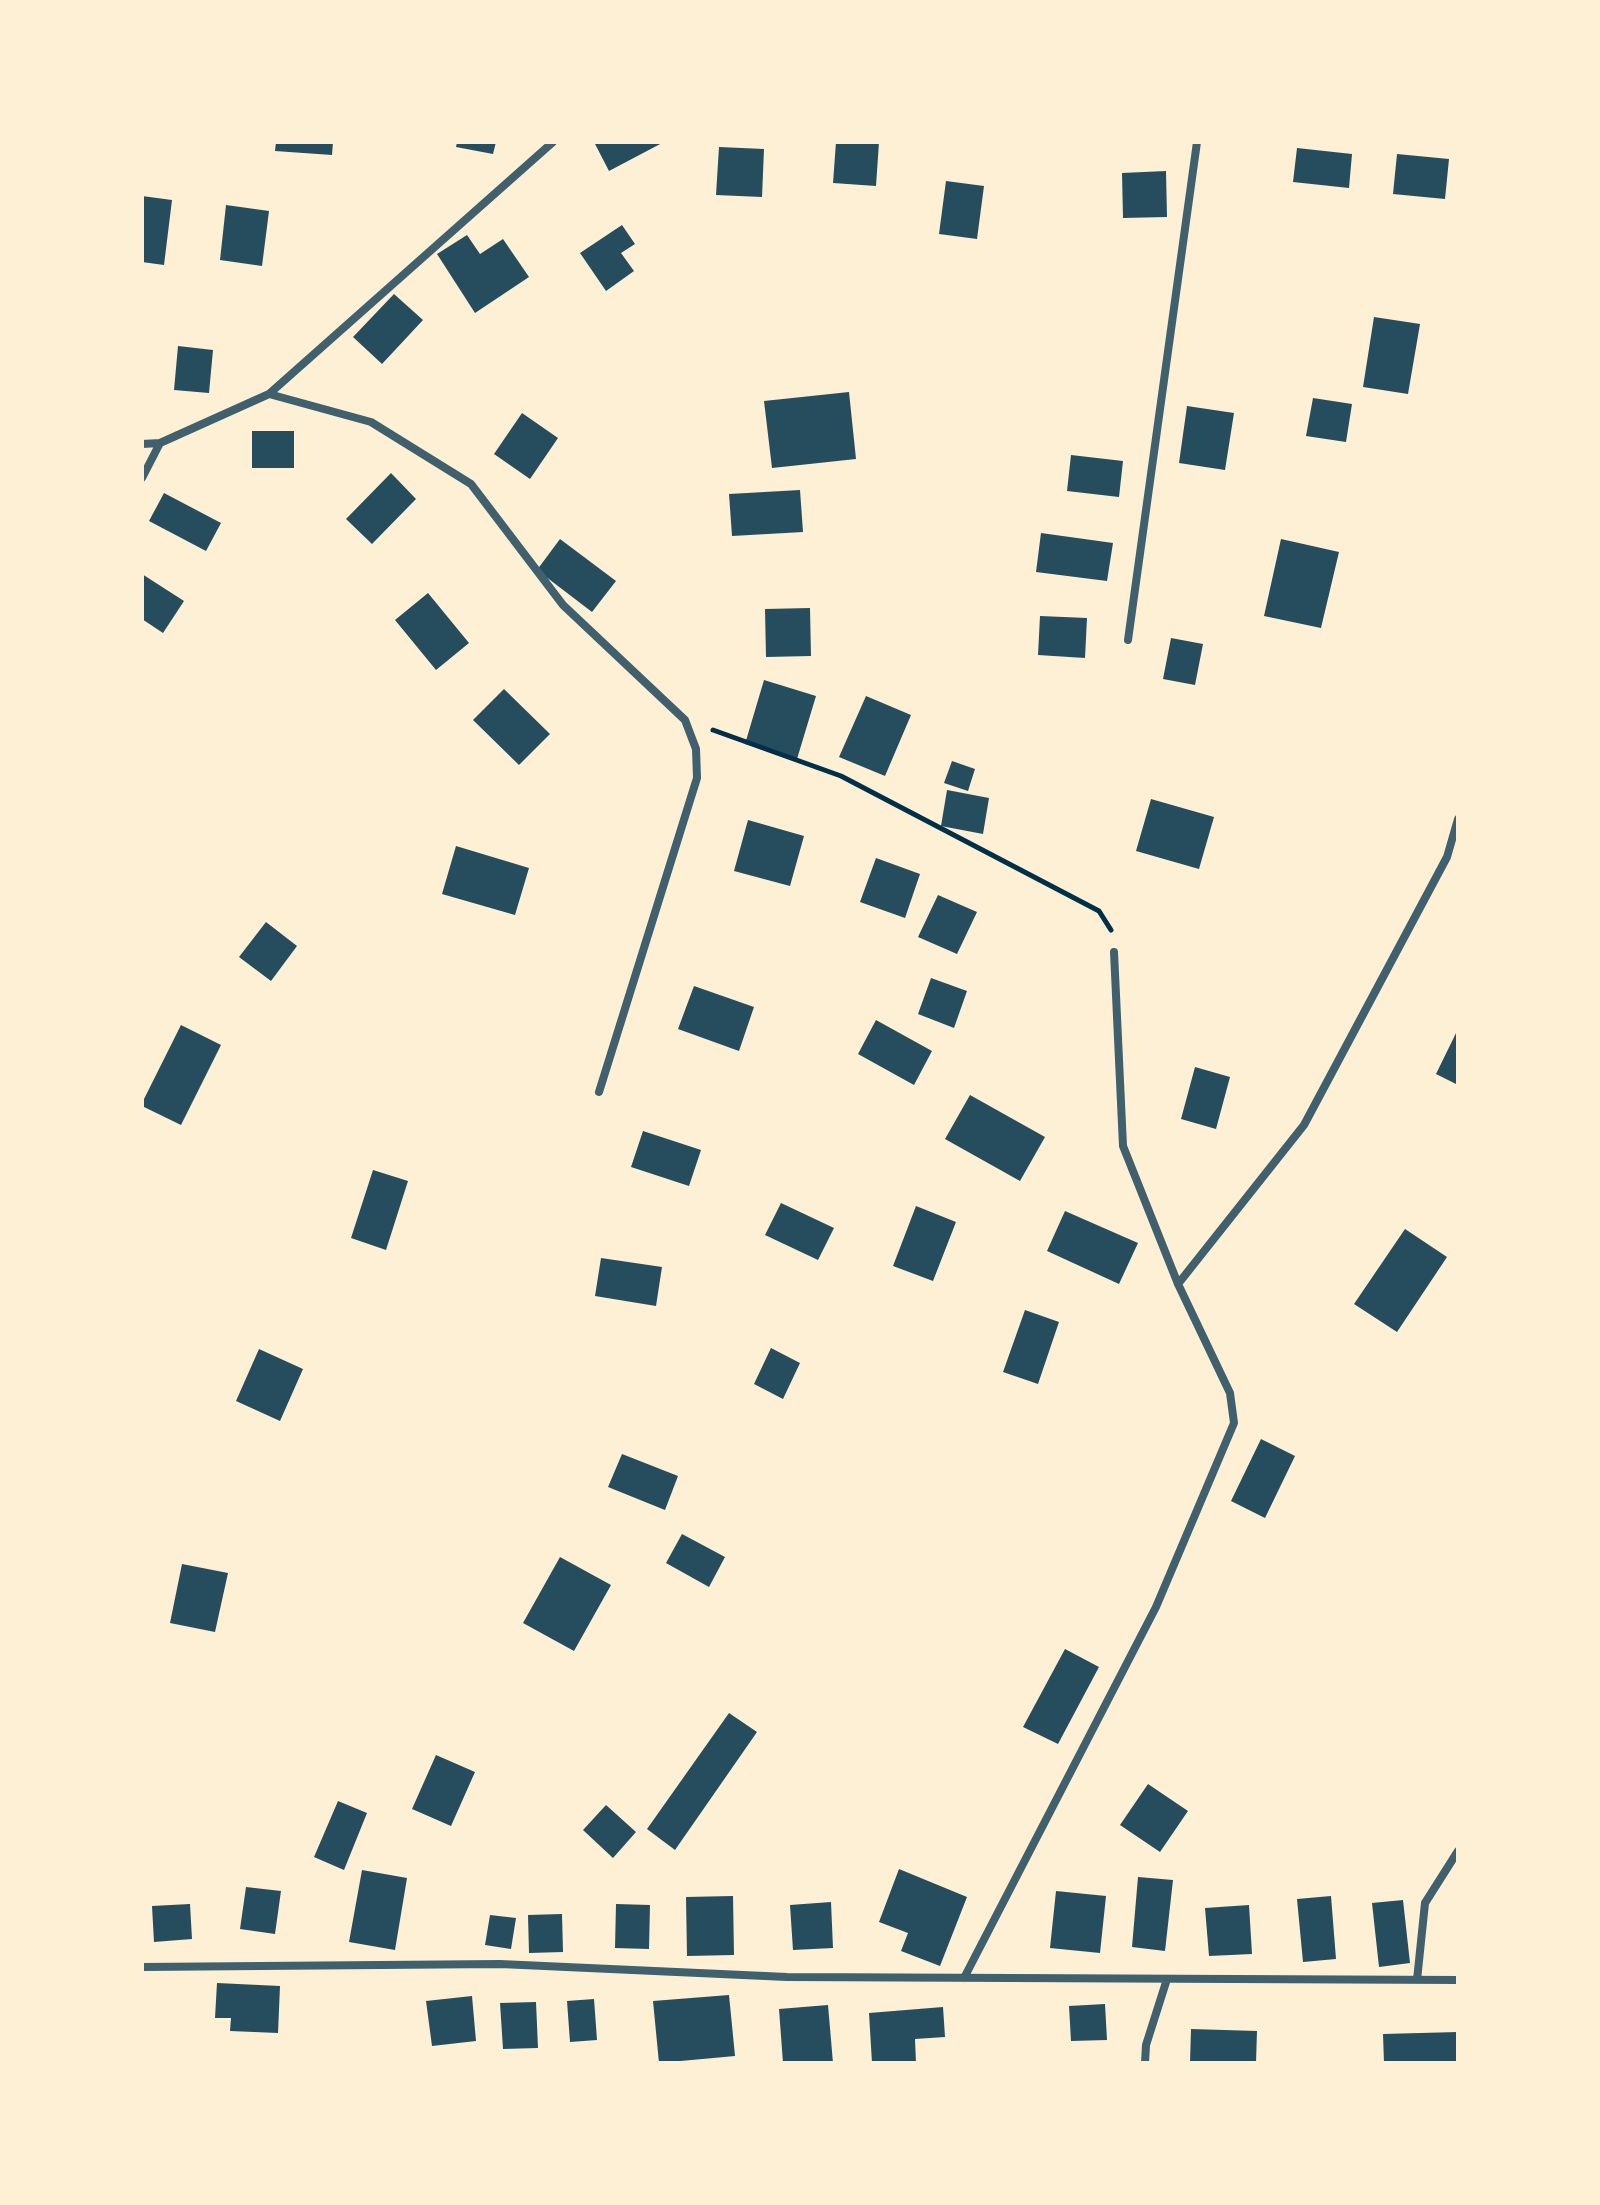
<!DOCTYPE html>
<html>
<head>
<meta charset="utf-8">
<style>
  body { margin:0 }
  #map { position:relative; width:1600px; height:2205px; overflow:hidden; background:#fdf0d5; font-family:Lato,sans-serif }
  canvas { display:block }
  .frame { position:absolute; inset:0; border:144px solid #fdf0d5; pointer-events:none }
</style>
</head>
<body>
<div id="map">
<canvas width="1600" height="2205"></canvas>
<div class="frame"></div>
</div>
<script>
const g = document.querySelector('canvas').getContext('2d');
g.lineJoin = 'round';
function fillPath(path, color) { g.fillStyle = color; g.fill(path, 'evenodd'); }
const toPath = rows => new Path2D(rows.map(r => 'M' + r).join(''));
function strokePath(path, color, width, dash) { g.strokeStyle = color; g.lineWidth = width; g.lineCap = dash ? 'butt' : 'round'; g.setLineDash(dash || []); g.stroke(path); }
fillPath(toPath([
  [276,142,333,142,332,155,275,151],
  [457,142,496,142,493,154,456,147],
  [594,142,664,142,609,171],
  [836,142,879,142,876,186,833,183],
  [719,147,764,149,762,197,716,195],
  [1297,148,1352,154,1349,188,1293,182],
  [1397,154,1449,159,1445,199,1393,194],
  [1166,171,1167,217,1123,218,1122,173],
  [946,181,984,186,977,239,939,234],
  [142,196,172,200,164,265,142,262],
  [226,205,269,211,262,266,220,260],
  [622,225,635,244,621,253,634,271,606,291,580,253],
  [467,235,480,254,503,239,529,277,475,313,437,254],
  [394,294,423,320,382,364,353,337],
  [1374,317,1420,324,1408,394,1363,387],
  [178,346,213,350,209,393,174,390],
  [849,392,856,459,772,468,764,401],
  [1313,398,1352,404,1346,442,1306,436],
  [1187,406,1234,413,1225,470,1179,463],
  [522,413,558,438,530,479,494,454],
  [252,431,294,431,294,468,252,468],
  [1071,455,1123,461,1119,497,1067,491],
  [391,473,416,499,372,544,346,519],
  [800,490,803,532,732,536,729,494],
  [164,493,221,523,206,551,149,521],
  [1041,533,1113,543,1107,581,1036,572],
  [560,539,616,581,592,612,537,570],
  [1281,539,1339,552,1321,628,1264,616],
  [142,574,184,601,163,633,142,619],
  [428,593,469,643,436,670,395,620],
  [810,608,811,656,766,657,765,609],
  [1040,616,1087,618,1085,658,1038,655],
  [1171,638,1203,644,1195,685,1163,679],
  [764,680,816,696,797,759,745,744],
  [504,689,550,734,519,765,473,720],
  [866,696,911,715,885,776,839,757],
  [952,761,975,769,968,791,944,783],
  [947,790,989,798,983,834,941,826],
  [1151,799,1214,817,1199,869,1136,851],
  [748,820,804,836,790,886,734,871],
  [456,846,529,868,515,915,442,894],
  [876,858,920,874,905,918,860,902],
  [938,895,977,912,957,954,918,937],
  [266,922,297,946,271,981,239,957],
  [931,978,967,991,954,1028,918,1014],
  [694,986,754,1007,739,1051,678,1029],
  [876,1020,932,1051,914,1085,858,1054],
  [181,1025,221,1045,181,1125,142,1106,142,1103],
  [1458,1029,1458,1085,1436,1074],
  [1195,1067,1230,1077,1216,1129,1181,1119],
  [970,1095,1045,1137,1020,1181,945,1139],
  [643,1131,701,1150,689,1186,631,1167],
  [373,1170,408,1181,386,1250,351,1238],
  [781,1203,834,1228,818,1260,765,1235],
  [916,1206,956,1222,933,1281,893,1266],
  [1065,1211,1138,1243,1119,1284,1047,1251],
  [1405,1229,1447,1257,1397,1332,1354,1304],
  [601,1258,662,1267,656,1306,595,1296],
  [1025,1310,1059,1322,1038,1384,1003,1372],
  [771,1348,800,1363,783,1399,754,1384],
  [259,1349,303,1369,280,1421,236,1401],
  [1261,1439,1295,1456,1265,1518,1231,1501],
  [622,1454,678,1476,665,1510,608,1487],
  [682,1534,725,1557,709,1587,666,1563],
  [560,1557,611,1585,574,1651,523,1623],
  [182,1564,228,1573,215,1632,170,1623],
  [1065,1649,1099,1667,1058,1744,1023,1727],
  [729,1713,757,1732,675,1850,647,1829],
  [436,1755,475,1772,451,1826,412,1809],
  [1148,1784,1188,1811,1160,1852,1120,1825],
  [338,1801,367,1813,344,1870,314,1857],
  [606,1805,636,1832,613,1858,583,1830],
  [899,1869,967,1897,940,1966,901,1951,908,1933,879,1922],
  [362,1870,407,1878,395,1950,349,1942],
  [1138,1877,1173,1880,1165,1951,1132,1947],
  [246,1887,281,1891,275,1934,240,1929],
  [1056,1891,1106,1896,1100,1953,1050,1948],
  [733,1896,734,1955,687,1956,686,1897],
  [1331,1896,1336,1959,1303,1962,1297,1899],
  [1403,1900,1410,1963,1379,1967,1372,1903],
  [831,1902,833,1948,793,1950,790,1905],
  [190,1904,192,1939,154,1942,152,1906],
  [616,1904,650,1905,649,1949,615,1948],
  [1249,1905,1252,1954,1209,1956,1205,1908],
  [562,1914,563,1952,529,1953,528,1915],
  [490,1915,516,1918,511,1949,485,1945],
  [217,1983,280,1986,278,2033,230,2031,231,2018,215,2018],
  [729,1995,735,2056,659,2063,653,2001],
  [472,1996,476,2041,432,2046,426,2001],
  [594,1999,597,2040,570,2042,567,2001],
  [536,2002,538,2048,503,2049,500,2003],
  [1105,2004,1107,2040,1071,2041,1069,2006],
  [828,2005,833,2063,783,2063,779,2009],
  [943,2007,945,2037,915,2039,916,2063,872,2063,869,2013],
  [1191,2029,1257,2031,1256,2063,1190,2063],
  [1458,2032,1458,2063,1384,2063,1383,2034]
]), '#264d5e');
strokePath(toPath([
  [713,730,841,776,1099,911,1111,930]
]), '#003049', 5);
strokePath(toPath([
  [269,394,371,422,471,484,563,605,685,720,696,749,697,778,599,1092],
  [142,444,160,443],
  [142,478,160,443,269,394,553,142],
  [1128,640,1197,142],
  [1178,1284,1304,1125,1447,857,1458,819],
  [142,1967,500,1964,787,1977,1458,1980],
  [964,1978,1156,1607,1234,1423,1230,1393,1178,1284,1123,1146,1114,952],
  [1417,1980,1425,1903,1458,1851],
  [1145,2063,1146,2045,1167,1979]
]), '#3f606c', 8);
</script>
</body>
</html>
